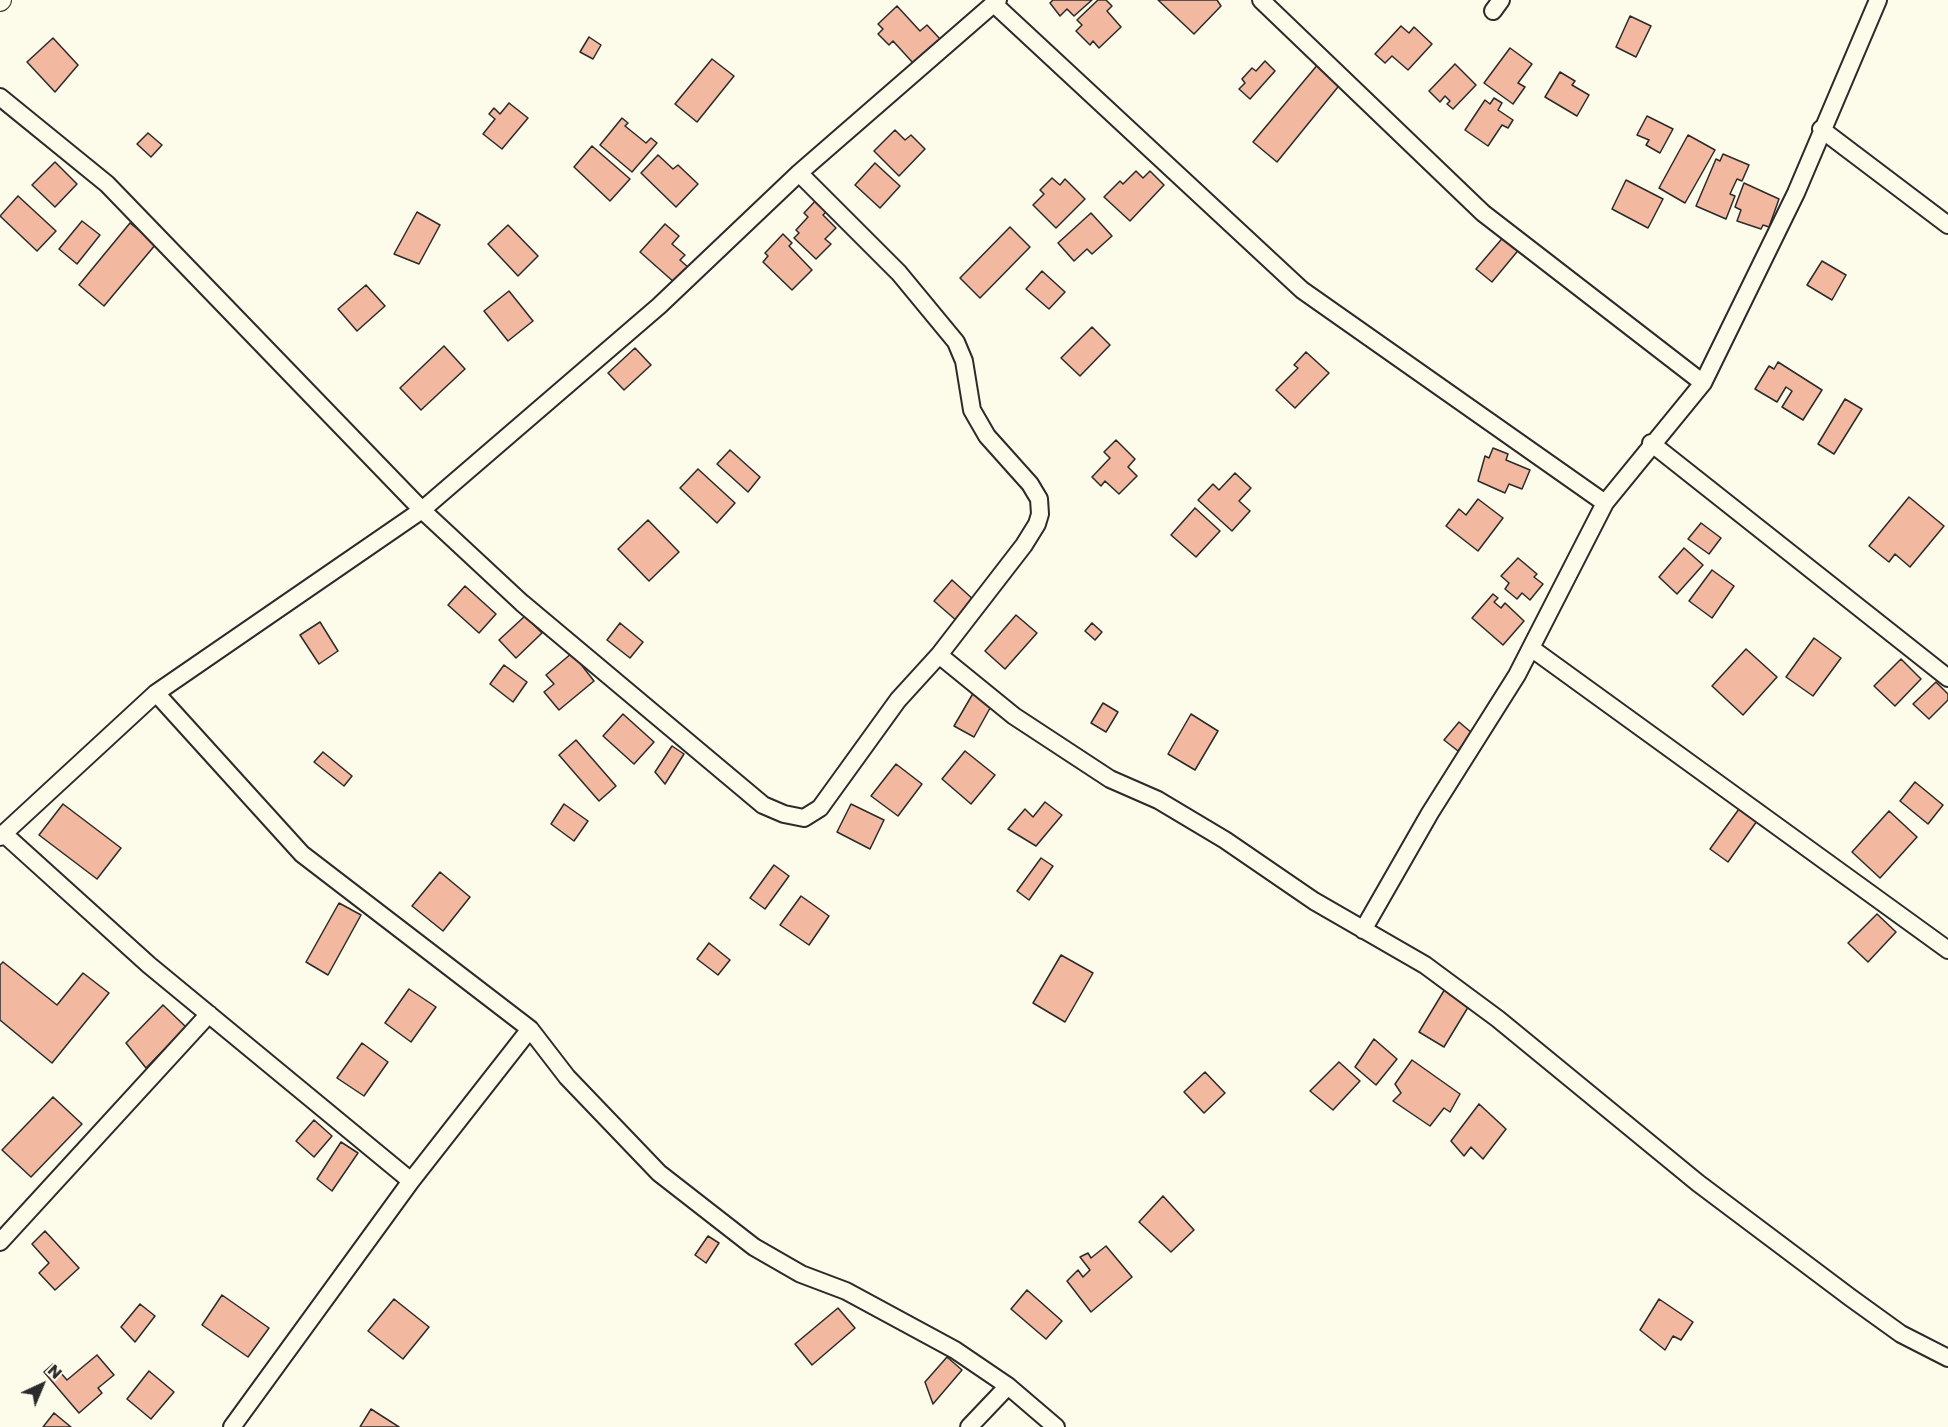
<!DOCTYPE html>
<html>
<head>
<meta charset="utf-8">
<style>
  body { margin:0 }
  #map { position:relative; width:1948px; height:1427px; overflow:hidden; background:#fdfbea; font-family:Poppins,sans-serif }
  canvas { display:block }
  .north { position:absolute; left:12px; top:1355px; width:60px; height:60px; -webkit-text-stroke:4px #fdfbea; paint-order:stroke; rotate:44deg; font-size:16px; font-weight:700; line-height:24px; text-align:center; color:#2b2b2b }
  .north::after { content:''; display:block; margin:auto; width:21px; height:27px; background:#2b2b2b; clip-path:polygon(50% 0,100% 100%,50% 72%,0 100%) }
</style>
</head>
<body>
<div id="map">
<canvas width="1948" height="1427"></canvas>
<div class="north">N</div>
</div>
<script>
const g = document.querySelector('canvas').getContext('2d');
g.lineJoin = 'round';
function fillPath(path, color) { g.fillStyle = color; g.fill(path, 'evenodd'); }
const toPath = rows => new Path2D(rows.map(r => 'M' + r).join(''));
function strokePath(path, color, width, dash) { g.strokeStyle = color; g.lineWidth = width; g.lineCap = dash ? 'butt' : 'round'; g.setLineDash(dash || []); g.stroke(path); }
const building = toPath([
  [1053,0,1092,0,1074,16,1067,9,1060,16,1050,3,1053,0],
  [1098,0,1106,0,1112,6,1107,11,1121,27,1099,48,1093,41,1090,45,1076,31,1082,25,1077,20,1098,0],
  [1158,0,1217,0,1221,6,1194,34,1158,0],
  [897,6,920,31,927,25,941,40,914,64,893,41,889,45,878,34,883,29,878,24,897,6],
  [1630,16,1651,26,1636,57,1616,47,1630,16],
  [1401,26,1409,33,1414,27,1432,44,1408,70,1392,56,1385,63,1375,54,1401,26],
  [589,37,601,45,593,59,580,52,589,37],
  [53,38,78,65,55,92,27,62,53,38],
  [1510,48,1532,64,1518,83,1525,87,1513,104,1484,83,1510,48],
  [712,59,734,76,697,122,675,104,712,59],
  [1265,61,1275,71,1250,99,1239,89,1245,83,1242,79,1252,68,1256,71,1265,61],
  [1319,63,1342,82,1277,162,1253,142,1319,63],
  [1455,64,1476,85,1453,109,1447,104,1450,101,1445,96,1440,102,1429,91,1455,64],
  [1560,72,1575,81,1572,85,1589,95,1577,116,1545,97,1560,72],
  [1494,98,1502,103,1498,110,1513,120,1508,128,1502,125,1488,146,1465,130,1485,100,1490,104,1494,98],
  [509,103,528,118,502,149,483,134,495,119,489,114,494,108,500,114,509,103],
  [1647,116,1673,129,1660,153,1646,145,1649,140,1637,135,1647,116],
  [622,118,628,123,625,126,646,143,651,138,657,143,632,172,600,145,622,118],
  [895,130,905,140,911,135,925,149,899,176,874,151,895,130],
  [148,133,162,145,151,157,137,144,148,133],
  [1688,135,1715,150,1685,203,1659,188,1688,135],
  [592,146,630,179,610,201,574,167,592,146],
  [1723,154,1749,165,1742,181,1737,179,1730,194,1735,196,1726,219,1696,206,1716,159,1720,161,1723,154],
  [658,155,673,169,678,165,698,184,676,207,641,173,658,155],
  [55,162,77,184,55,207,32,185,55,162],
  [875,163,900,186,880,208,855,185,875,163],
  [1136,171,1143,178,1150,171,1164,185,1130,221,1104,197,1120,181,1123,184,1136,171],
  [1052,178,1060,185,1065,179,1085,199,1056,228,1033,205,1044,194,1040,190,1052,178],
  [1626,180,1663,199,1648,228,1612,209,1626,180],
  [1744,183,1779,199,1769,227,1763,225,1761,229,1737,221,1741,210,1735,207,1744,183],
  [18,196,56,231,37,251,0,216,18,196],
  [819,197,830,208,823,215,836,228,825,239,831,244,816,259,794,238,799,233,796,230,808,217,804,213,819,197],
  [417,212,440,225,419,264,394,254,417,212],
  [1091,213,1112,236,1092,254,1087,249,1074,261,1058,243,1091,213],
  [82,221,100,235,77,264,59,249,82,221],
  [130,223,156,244,104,306,79,285,130,223],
  [665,224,679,236,672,244,685,255,680,260,689,268,675,283,640,252,665,224],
  [508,225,538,256,518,276,488,244,508,225],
  [1010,227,1030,247,980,298,960,278,1010,227],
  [783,234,792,243,789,246,812,270,792,290,763,262,768,256,765,253,783,234],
  [1506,234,1521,247,1492,282,1476,269,1506,234],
  [1822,261,1846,275,1832,300,1807,285,1822,261],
  [1042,271,1065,292,1049,309,1026,289,1042,271],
  [366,285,385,306,357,331,338,309,366,285],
  [509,291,533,321,508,341,484,311,509,291],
  [1092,327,1110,345,1080,376,1061,358,1092,327],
  [444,346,465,369,421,410,400,388,444,346],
  [635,348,651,365,624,390,608,373,635,348],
  [1306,352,1329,373,1295,408,1276,390,1298,368,1294,365,1306,352],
  [1778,362,1822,390,1803,420,1782,407,1792,391,1786,387,1777,402,1755,389,1769,366,1774,369,1778,362],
  [1845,399,1862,409,1834,454,1818,444,1845,399],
  [1116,440,1135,459,1128,467,1137,476,1119,494,1105,481,1101,486,1092,477,1110,458,1104,452,1116,440],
  [1493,448,1508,454,1506,460,1530,470,1522,489,1509,484,1505,493,1478,481,1485,456,1489,458,1493,448],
  [730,450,760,477,748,492,717,464,730,450],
  [698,469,735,503,717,523,680,488,698,469],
  [1235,473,1251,488,1239,501,1250,511,1232,531,1198,500,1213,484,1219,490,1235,473],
  [1909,497,1944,526,1910,567,1895,554,1889,562,1869,546,1909,497],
  [1478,499,1503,518,1478,551,1446,526,1459,509,1466,515,1478,499],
  [1195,508,1220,531,1196,557,1171,535,1195,508],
  [648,520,679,552,649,581,618,549,648,520],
  [1701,523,1721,538,1709,554,1688,539,1701,523],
  [1684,548,1703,565,1677,594,1659,577,1684,548],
  [1518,558,1537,574,1534,577,1543,584,1530,600,1522,593,1517,599,1505,589,1509,583,1501,576,1518,558],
  [1712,570,1734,586,1712,618,1689,601,1712,570],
  [952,580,975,601,957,621,934,601,952,580],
  [465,586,496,614,479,633,448,605,465,586],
  [1493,594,1498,598,1494,602,1501,608,1505,603,1524,621,1503,645,1472,618,1493,594],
  [1016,615,1037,633,1005,669,985,651,1016,615],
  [525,616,542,633,516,658,499,640,525,616],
  [320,622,338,651,319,664,300,635,320,622],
  [620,623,643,642,630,658,607,640,620,623],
  [1092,623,1102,632,1095,640,1085,631,1092,623],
  [1814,638,1841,658,1813,696,1786,677,1814,638],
  [1746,649,1777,677,1743,715,1712,686,1746,649],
  [572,653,594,681,559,710,544,692,554,684,546,675,572,653],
  [1901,659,1921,679,1895,706,1874,686,1901,659],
  [504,665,527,682,513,702,490,684,504,665],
  [1936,682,1948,694,1948,700,1929,719,1913,704,1936,682],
  [975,690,994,701,974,737,954,726,975,690],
  [1103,703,1118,712,1106,732,1091,723,1103,703],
  [623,714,654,742,634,764,603,736,623,714],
  [1191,714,1218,731,1195,770,1168,754,1191,714],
  [1459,722,1472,733,1458,751,1444,740,1459,722],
  [576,740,616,786,599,801,559,755,576,740],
  [672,746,684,754,665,784,655,772,672,746],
  [965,751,995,775,971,804,942,779,965,751],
  [323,752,352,776,344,786,314,762,323,752],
  [896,764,922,784,898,816,871,796,896,764],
  [1915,782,1943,805,1928,824,1900,801,1915,782],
  [1045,802,1062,815,1036,846,1008,829,1025,809,1033,817,1045,802],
  [63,804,121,848,97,879,39,835,63,804],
  [564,804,588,821,574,841,551,824,564,804],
  [851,804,884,820,870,849,837,832,851,804],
  [1739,809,1757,821,1728,862,1710,849,1739,809],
  [1889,811,1917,837,1880,878,1852,852,1889,811],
  [1041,858,1053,866,1029,900,1017,891,1041,858],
  [774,865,789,876,765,909,750,898,774,865],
  [440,872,470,897,443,931,412,906,440,872],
  [801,896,829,916,809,945,780,925,801,896],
  [339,903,361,915,328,975,306,962,339,903],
  [1877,914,1896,932,1868,962,1848,943,1877,914],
  [709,943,730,960,718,975,697,959,709,943],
  [1061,955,1093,973,1065,1022,1033,1003,1061,955],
  [3,962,57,1005,83,973,109,993,52,1063,0,1020,0,965,3,962],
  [409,989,436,1007,411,1042,385,1023,409,989],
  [1445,989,1470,1004,1444,1047,1419,1032,1445,989],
  [163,1005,186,1027,146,1068,126,1043,163,1005],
  [1374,1039,1397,1059,1376,1085,1355,1067,1374,1039],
  [362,1043,388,1062,364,1096,337,1078,362,1043],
  [1412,1060,1460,1094,1450,1112,1444,1108,1430,1126,1393,1101,1401,1093,1395,1084,1412,1060],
  [1339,1062,1360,1081,1333,1110,1310,1091,1339,1062],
  [1205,1072,1225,1093,1204,1113,1184,1092,1205,1072],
  [53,1097,82,1124,31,1177,2,1150,53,1097],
  [1479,1104,1506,1129,1483,1159,1471,1147,1464,1156,1451,1141,1479,1104],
  [314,1120,332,1136,314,1157,296,1141,314,1120],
  [341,1142,358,1153,332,1191,317,1179,341,1142],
  [1163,1196,1194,1230,1171,1252,1139,1222,1163,1196],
  [45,1231,79,1268,55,1290,39,1273,49,1263,32,1244,45,1231],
  [708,1236,719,1243,706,1263,695,1255,708,1236],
  [1106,1246,1132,1277,1091,1312,1067,1281,1078,1270,1083,1277,1090,1270,1080,1257,1088,1253,1091,1258,1106,1246],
  [1027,1290,1062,1321,1046,1339,1011,1309,1027,1290],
  [222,1295,269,1328,248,1357,202,1325,222,1295],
  [394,1299,429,1327,403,1359,368,1331,394,1299],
  [1659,1299,1693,1322,1681,1340,1673,1336,1665,1350,1640,1330,1659,1299],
  [140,1304,155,1316,135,1342,121,1327,140,1304],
  [838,1308,855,1328,812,1365,795,1344,838,1308],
  [97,1355,114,1375,98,1388,102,1393,79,1413,44,1372,53,1364,67,1380,97,1355],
  [947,1357,962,1370,933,1404,925,1382,947,1357],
  [149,1371,174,1392,151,1419,127,1399,149,1371],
  [371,1409,399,1427,360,1427,371,1409],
  [54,1413,71,1427,43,1427,54,1413]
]);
fillPath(building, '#f2b8a0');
strokePath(building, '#2b2b2b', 1.5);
const minor = toPath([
  [1261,0,1483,213,1703,383],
  [994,4,1302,290,1605,503],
  [1493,11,1501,0],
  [0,97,107,184,422,510,522,603,763,805,784,814,804,818,820,808,898,700,939,655,1024,545,1037,524,1040,514,1039,499,1030,484,987,436,972,410,964,361,956,342,899,273,799,173],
  [1821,129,1948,225],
  [1651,443,1948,678],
  [1531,648,1948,950],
  [939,655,1014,716,1110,779,1158,800,1225,840,1314,901,1425,965,1498,1019,1698,1183,1851,1298,1901,1334,1948,1358],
  [156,693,302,854,530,1029,567,1077,659,1173,754,1247,801,1274,846,1291,955,1350,1008,1386,1056,1427],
  [4,834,149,965,411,1181],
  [0,837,156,693,422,510,659,306,799,173,998,0],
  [1363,930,1430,813,1517,675,1605,503,1703,383,1796,193,1878,0],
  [0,1242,209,1014],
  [232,1427,411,1181,530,1029],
  [969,1427,1008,1386]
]);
const tertiary = toPath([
  [0,1,1,0]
]);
strokePath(minor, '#2b2b2b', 20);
strokePath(tertiary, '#2b2b2b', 22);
strokePath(minor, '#fdfbea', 16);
strokePath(tertiary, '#fdfbea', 20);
</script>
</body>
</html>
